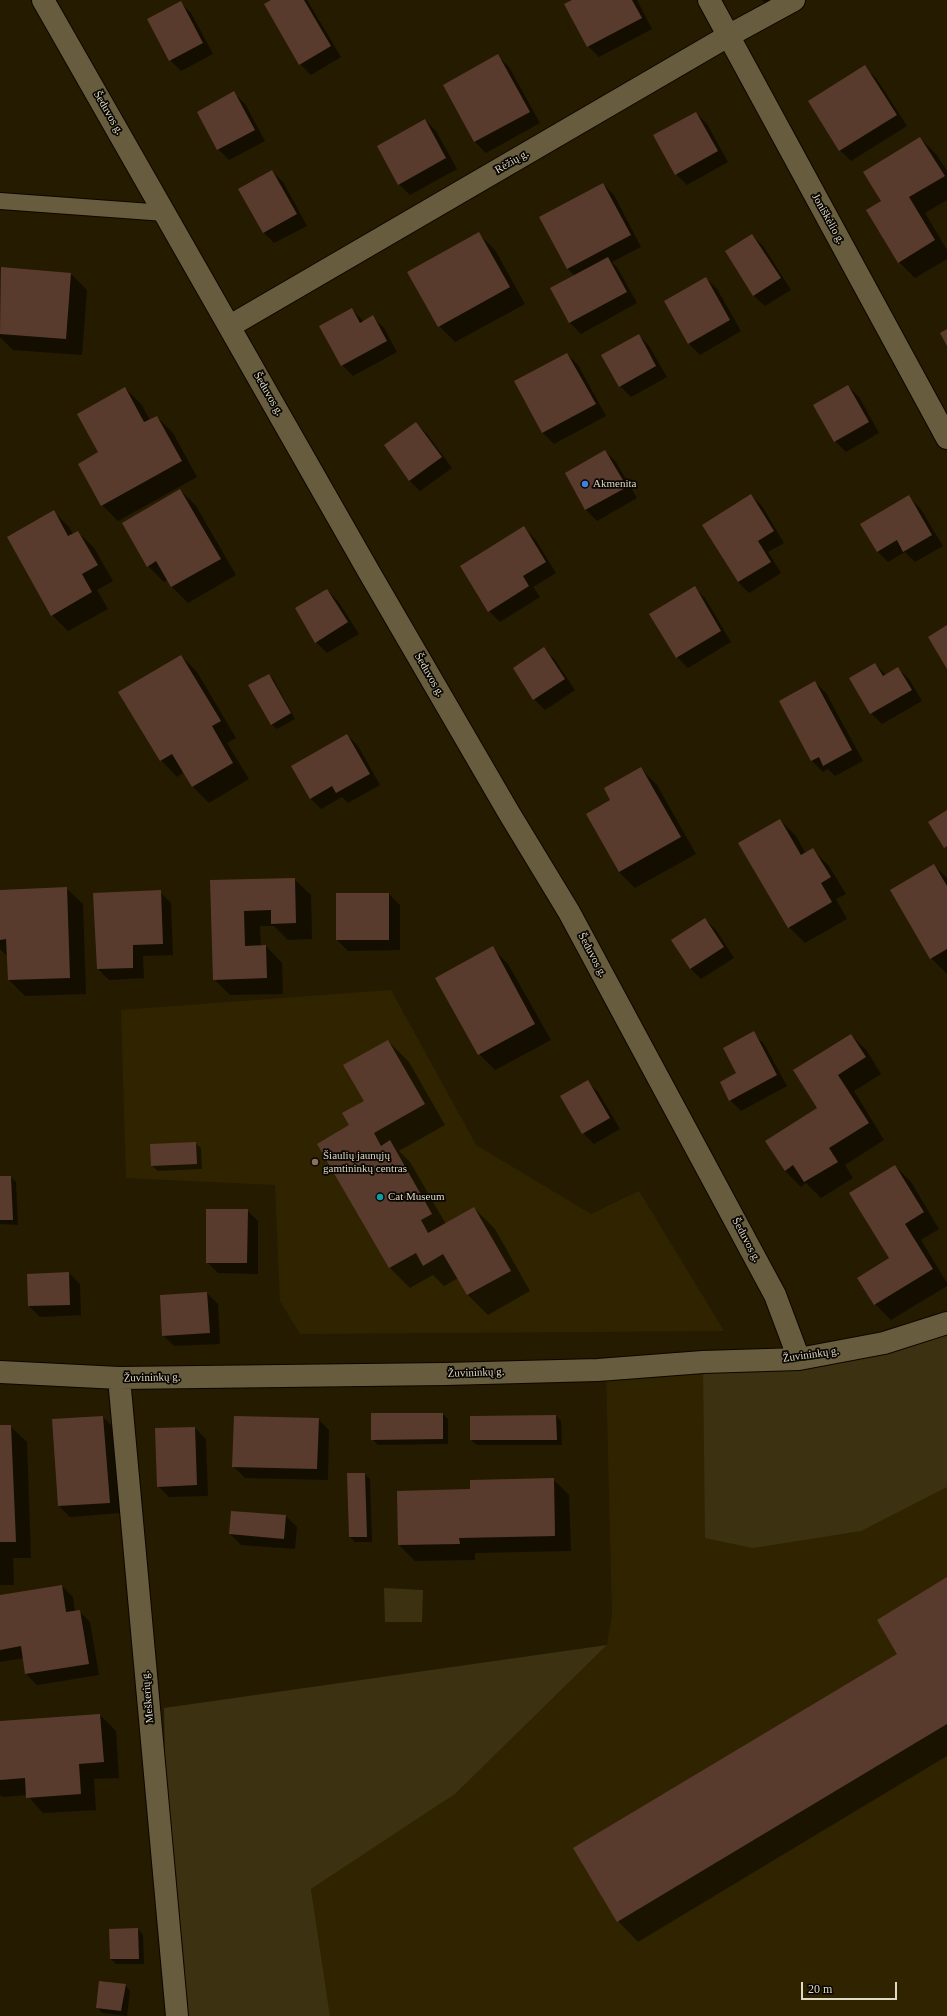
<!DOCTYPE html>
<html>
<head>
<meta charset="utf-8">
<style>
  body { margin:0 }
  #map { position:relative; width:947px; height:2016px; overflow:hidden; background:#251b00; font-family:Georgia,serif }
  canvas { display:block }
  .scale { position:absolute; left:801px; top:1982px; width:96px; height:18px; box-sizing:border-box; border:2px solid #dfd9c8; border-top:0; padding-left:5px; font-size:12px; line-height:14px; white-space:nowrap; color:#dfd9c8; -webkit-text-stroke:3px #0a0700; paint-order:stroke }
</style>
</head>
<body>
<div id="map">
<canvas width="947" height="2016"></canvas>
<div class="scale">20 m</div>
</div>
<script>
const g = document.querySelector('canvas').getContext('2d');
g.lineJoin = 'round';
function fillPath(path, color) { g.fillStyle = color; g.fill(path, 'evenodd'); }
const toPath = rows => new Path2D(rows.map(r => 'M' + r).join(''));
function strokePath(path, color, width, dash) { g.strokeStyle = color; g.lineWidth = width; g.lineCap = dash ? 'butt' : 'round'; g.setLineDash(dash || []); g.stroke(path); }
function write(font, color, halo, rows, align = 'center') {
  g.font = font + ' Georgia,serif'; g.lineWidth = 3.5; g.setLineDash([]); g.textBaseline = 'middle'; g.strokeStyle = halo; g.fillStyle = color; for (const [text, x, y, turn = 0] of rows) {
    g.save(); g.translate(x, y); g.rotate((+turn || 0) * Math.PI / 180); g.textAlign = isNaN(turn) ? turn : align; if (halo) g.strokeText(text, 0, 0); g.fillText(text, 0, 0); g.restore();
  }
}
fillPath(toPath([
  [391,990,476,1145,591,1214,639,1191,724,1331,300,1334,280,1301,275,1185,126,1178,121,1010],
  [947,1323,947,2016,330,2016,311,1889,455,1794,607,1645,612,1614,606,1369,799,1359]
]), '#302400');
fillPath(toPath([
  [947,1323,947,1487,861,1531,753,1548,705,1538,703,1362,799,1358],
  [384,1588,423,1590,422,1622,385,1622],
  [607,1645,455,1794,311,1889,330,2016,170,2016,164,1708]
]), '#3c3110');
fillPath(toPath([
  [273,0,307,0,341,57,311,75,300,64],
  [574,0,637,0,652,29,599,57,588,46],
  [762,0,785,0,770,8],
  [180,2,191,13,213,54,181,71,170,60,149,19],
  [498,56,509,67,540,123,486,153,475,142,444,85],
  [865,67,876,78,907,126,851,161,840,150,809,102],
  [234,93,245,104,265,141,229,160,218,149],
  [696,113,707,124,728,162,687,185,676,174],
  [425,120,436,131,457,169,410,195,399,184],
  [920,138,936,154,947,171,947,200,925,213,947,250,947,259,915,278,899,262,883,201],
  [272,171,283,182,307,226,274,243,263,232],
  [603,184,614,195,641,247,612,262,618,269,637,303,581,334,570,323,551,289,575,276,568,269,541,217],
  [479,234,495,250,525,304,455,342,439,326],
  [752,235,763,246,791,290,765,306,754,296,727,252],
  [2,268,71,274,87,290,82,355,13,350,0,337],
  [706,278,717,289,741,331,700,355,689,344,665,301],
  [352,309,364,322,373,317,384,328,397,352,353,376,342,365],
  [639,335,649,346,667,377,631,397,620,386],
  [567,354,578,365,606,416,554,444,543,433,516,382],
  [848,386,859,397,879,433,846,452,835,441],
  [125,388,141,404,150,420,157,417,173,433,197,477,118,521,102,505,100,453],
  [416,423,427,434,452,468,420,491,409,480],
  [605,451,616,462,637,498,597,521,586,510,566,473],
  [180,490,196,506,236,575,188,603,172,587,168,580,164,582,148,566],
  [751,495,762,506,784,543,768,552,781,573,749,593,738,582],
  [909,497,920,508,943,546,915,562,905,552,888,562,877,551],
  [53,511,69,527,73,534,78,532,94,548,113,581,97,590,108,609,68,631,52,615],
  [524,528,535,539,556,573,533,587,540,597,500,622,489,611],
  [694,587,705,598,731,642,688,668,677,657],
  [327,590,338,601,359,634,327,653,316,642],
  [544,649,555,660,575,690,545,710,534,699],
  [181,656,197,672,236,738,227,743,249,779,209,803,193,787,184,772,177,777,161,760],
  [875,664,886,675,898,668,909,679,922,701,882,724,871,713],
  [268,675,274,680,295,719,277,729,271,724],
  [815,682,826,693,863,761,835,776,828,769,823,772,812,761,780,701],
  [347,735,358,746,380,785,348,803,342,797,321,809,310,798],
  [641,769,657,785,696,854,635,888,619,872,611,800],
  [780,820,796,836,806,854,813,850,829,866,846,894,836,899,847,919,805,943,789,927],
  [934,865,947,878,947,974,931,958],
  [294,879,311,895,312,939,288,940,274,926,260,926,261,947,266,946,282,963,283,994,230,995,214,979,211,881],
  [66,888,83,904,86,994,25,996,9,980,7,956,0,949,0,891],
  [160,892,171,903,173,955,143,956,144,978,109,980,98,969],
  [389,894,400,905,400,950,348,951,337,940],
  [705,919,716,930,734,958,701,979,690,968],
  [492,948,508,964,551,1040,495,1070,479,1054],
  [753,1033,764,1044,787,1086,741,1111,730,1100,738,1074],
  [851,1035,867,1051,881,1074,854,1091,884,1140,845,1165,853,1178,821,1198,806,1183,801,1187,785,1171,818,1108],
  [388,1041,409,1062,445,1125,399,1151,410,1162,446,1224,474,1208,495,1229,530,1291,488,1315,468,1295,458,1278,444,1286,433,1275,410,1288,390,1268,319,1144,350,1126,365,1101],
  [587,1081,598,1092,620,1129,594,1144,583,1133],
  [195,1143,201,1148,202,1169,158,1171,152,1166,151,1145],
  [895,1166,911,1182,939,1229,921,1240,947,1283,947,1286,891,1320,875,1304,890,1258],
  [0,1177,11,1177,16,1182,18,1225,0,1224],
  [247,1210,258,1221,258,1274,218,1273,207,1262],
  [69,1273,80,1284,81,1315,40,1317,29,1306],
  [207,1293,218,1304,220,1344,174,1346,163,1335],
  [443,1414,448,1419,448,1444,378,1445,372,1439],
  [556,1416,561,1421,562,1445,477,1445,471,1440],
  [103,1417,114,1428,120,1513,70,1517,59,1506,53,1420],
  [318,1419,329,1430,328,1480,245,1478,234,1467],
  [0,1426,10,1426,27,1442,31,1558,13,1558,14,1585,0,1585],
  [195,1428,206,1439,208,1496,169,1497,158,1486],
  [364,1474,370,1479,372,1542,355,1542,350,1537],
  [553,1479,569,1495,571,1551,475,1553,475,1560,415,1561,399,1545,471,1490],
  [232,1512,286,1516,297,1527,295,1549,241,1545,230,1534],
  [947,1579,947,1756,638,1942,618,1921,898,1654],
  [62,1586,73,1597,75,1612,79,1611,90,1622,99,1675,37,1685,26,1674,24,1658,0,1662,0,1596],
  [100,1715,116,1731,119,1778,94,1779,96,1810,43,1813,27,1795,2,1797,0,1795,0,1722],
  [138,1929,143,1935,144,1964,116,1964,111,1959],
  [125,1985,130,1991,127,2016,102,2013,97,2007]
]), '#0007');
fillPath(toPath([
  [271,0,304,0,331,46,299,65,264,4],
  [572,0,632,0,642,18,587,47,564,4],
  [181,1,203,43,169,61,147,19],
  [498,54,530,112,474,142,443,85],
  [865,65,897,115,839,151,808,101],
  [234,91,255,130,217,150,197,112],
  [696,112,718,151,675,175,653,135],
  [425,119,446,158,398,185,377,146],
  [920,137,945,176,909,197,935,240,898,263,866,210,881,201,863,172],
  [272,170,297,214,263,233,238,189],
  [603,183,631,235,567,269,539,217],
  [479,232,510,287,438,327,407,272],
  [752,234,781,278,753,296,725,251],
  [608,257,627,292,569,323,550,288],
  [1,267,71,273,66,339,0,334],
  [706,277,730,320,688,344,664,301],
  [352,308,360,323,373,315,387,341,341,366,319,326],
  [947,329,947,346,940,333],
  [639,334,656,366,619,387,601,355],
  [567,353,596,404,542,433,514,381],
  [848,385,869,422,834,442,813,405],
  [125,387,144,422,157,416,182,461,101,506,78,464,98,452,77,414],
  [416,422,442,457,409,481,384,445],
  [605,450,627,487,585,510,565,473],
  [180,489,221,559,171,587,156,561,147,567,122,523],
  [751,494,774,531,758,541,771,562,738,582,702,525],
  [909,495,932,535,903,552,897,540,877,552,860,524],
  [54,510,68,536,78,531,98,565,82,574,92,592,51,616,7,537],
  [524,526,546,562,523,576,529,586,488,612,460,566],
  [695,586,721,631,676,658,649,614],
  [327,589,348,622,315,643,295,608],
  [947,625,947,669,928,637],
  [544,647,565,679,533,700,513,668],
  [181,655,221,721,212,726,233,763,192,787,172,754,160,761,118,692],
  [875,663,883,676,898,667,912,690,870,714,849,678],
  [269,674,291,713,271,725,248,685],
  [815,681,852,750,823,766,819,757,811,761,779,701],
  [347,734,370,774,336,793,332,786,310,799,291,766],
  [641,767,681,837,619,872,586,814,610,800,604,788],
  [947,810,947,846,944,848,928,822],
  [780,819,801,855,813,848,831,877,821,883,832,902,788,928,738,843],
  [934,864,947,886,947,949,930,959,890,890],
  [295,878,296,923,271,924,271,910,244,911,245,946,266,945,267,978,213,980,210,880],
  [67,887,70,978,8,980,6,939,0,940,0,890],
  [161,890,163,944,133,945,133,968,97,969,93,893],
  [336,893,389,893,389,940,336,940],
  [705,918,724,947,690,969,671,940],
  [493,946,535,1024,478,1055,435,978],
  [754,1031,777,1075,729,1101,720,1082,736,1073,723,1048],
  [851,1034,866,1057,838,1075,869,1123,829,1148,838,1162,804,1182,793,1165,785,1171,765,1141,817,1108,793,1070],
  [388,1040,425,1104,374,1133,381,1146,390,1140,432,1214,421,1220,428,1233,474,1207,511,1271,467,1295,443,1254,423,1266,416,1253,389,1268,317,1144,349,1125,342,1113,364,1101,343,1065],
  [588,1080,610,1118,582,1134,560,1096],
  [196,1142,197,1164,151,1166,150,1144],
  [895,1165,924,1212,905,1224,933,1269,874,1305,857,1278,889,1258,849,1193],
  [0,1176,11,1176,13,1220,0,1220],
  [206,1209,248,1209,247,1263,206,1263],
  [69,1272,70,1305,28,1306,27,1274],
  [207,1292,210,1333,162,1336,160,1295],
  [371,1413,443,1413,443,1439,371,1440],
  [556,1415,557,1440,470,1440,470,1416],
  [103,1416,110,1503,58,1506,52,1419],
  [234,1416,319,1418,317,1469,232,1467],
  [0,1425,11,1425,16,1542,0,1542],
  [195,1427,197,1485,157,1487,155,1428],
  [347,1473,365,1473,367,1537,349,1537],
  [554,1478,555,1536,459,1538,460,1544,398,1545,397,1491,470,1489,470,1480],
  [231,1511,286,1515,284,1539,229,1534],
  [947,1577,947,1724,617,1922,573,1848,897,1654,877,1620],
  [62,1585,66,1612,80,1610,89,1664,25,1674,21,1646,0,1650,0,1595],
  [100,1714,104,1762,79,1764,81,1794,26,1798,25,1778,0,1780,0,1721],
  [138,1928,139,1959,110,1959,109,1929],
  [99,1981,126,1984,121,2011,96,2008]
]), '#593b2e');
const lane = toPath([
  [0,201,165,213]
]);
const street = toPath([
  [43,0,369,572,509,813,569,912,775,1295,799,1359],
  [709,0,947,438],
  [230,326,728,36,794,0],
  [0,1372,119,1378,445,1374,598,1370,703,1362,799,1359,884,1343,947,1323],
  [119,1378,177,2016]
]);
strokePath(lane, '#0e0600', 18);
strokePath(street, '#0e0600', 24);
strokePath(lane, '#675d3e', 16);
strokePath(street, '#675d3e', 22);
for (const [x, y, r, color] of [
  [585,484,4,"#3f7fe0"],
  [315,1162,4,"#8d6e63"],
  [380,1197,4,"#0f9aa8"]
]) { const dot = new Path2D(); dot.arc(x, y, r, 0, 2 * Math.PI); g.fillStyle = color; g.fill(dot); strokePath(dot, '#0a0700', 1.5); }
write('11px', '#dfd9c8', '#0a0700', [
  ["Šeduvos g.",108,113,60],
  ["Rėžių g.",512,162,-30],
  ["Joniškėlio g.",828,219,61],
  ["Šeduvos g.",268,394,60],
  ["Šeduvos g.",429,675,60],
  ["Šeduvos g.",592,955,62],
  ["Šeduvos g.",746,1240,62],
  ["Žuvininkų g.",811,1355,-8],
  ["Žuvininkų g.",476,1373,-2],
  ["Žuvininkų g.",152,1378,-1],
  ["Meškerių g.",148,1697,-95]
]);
write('11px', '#dfd9c8', '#0a0700', [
  ["Akmenita",593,484],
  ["Šiaulių jaunųjų",323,1156],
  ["gamtininkų centras",323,1169],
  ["Cat Museum",388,1197]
], 'left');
</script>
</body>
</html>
